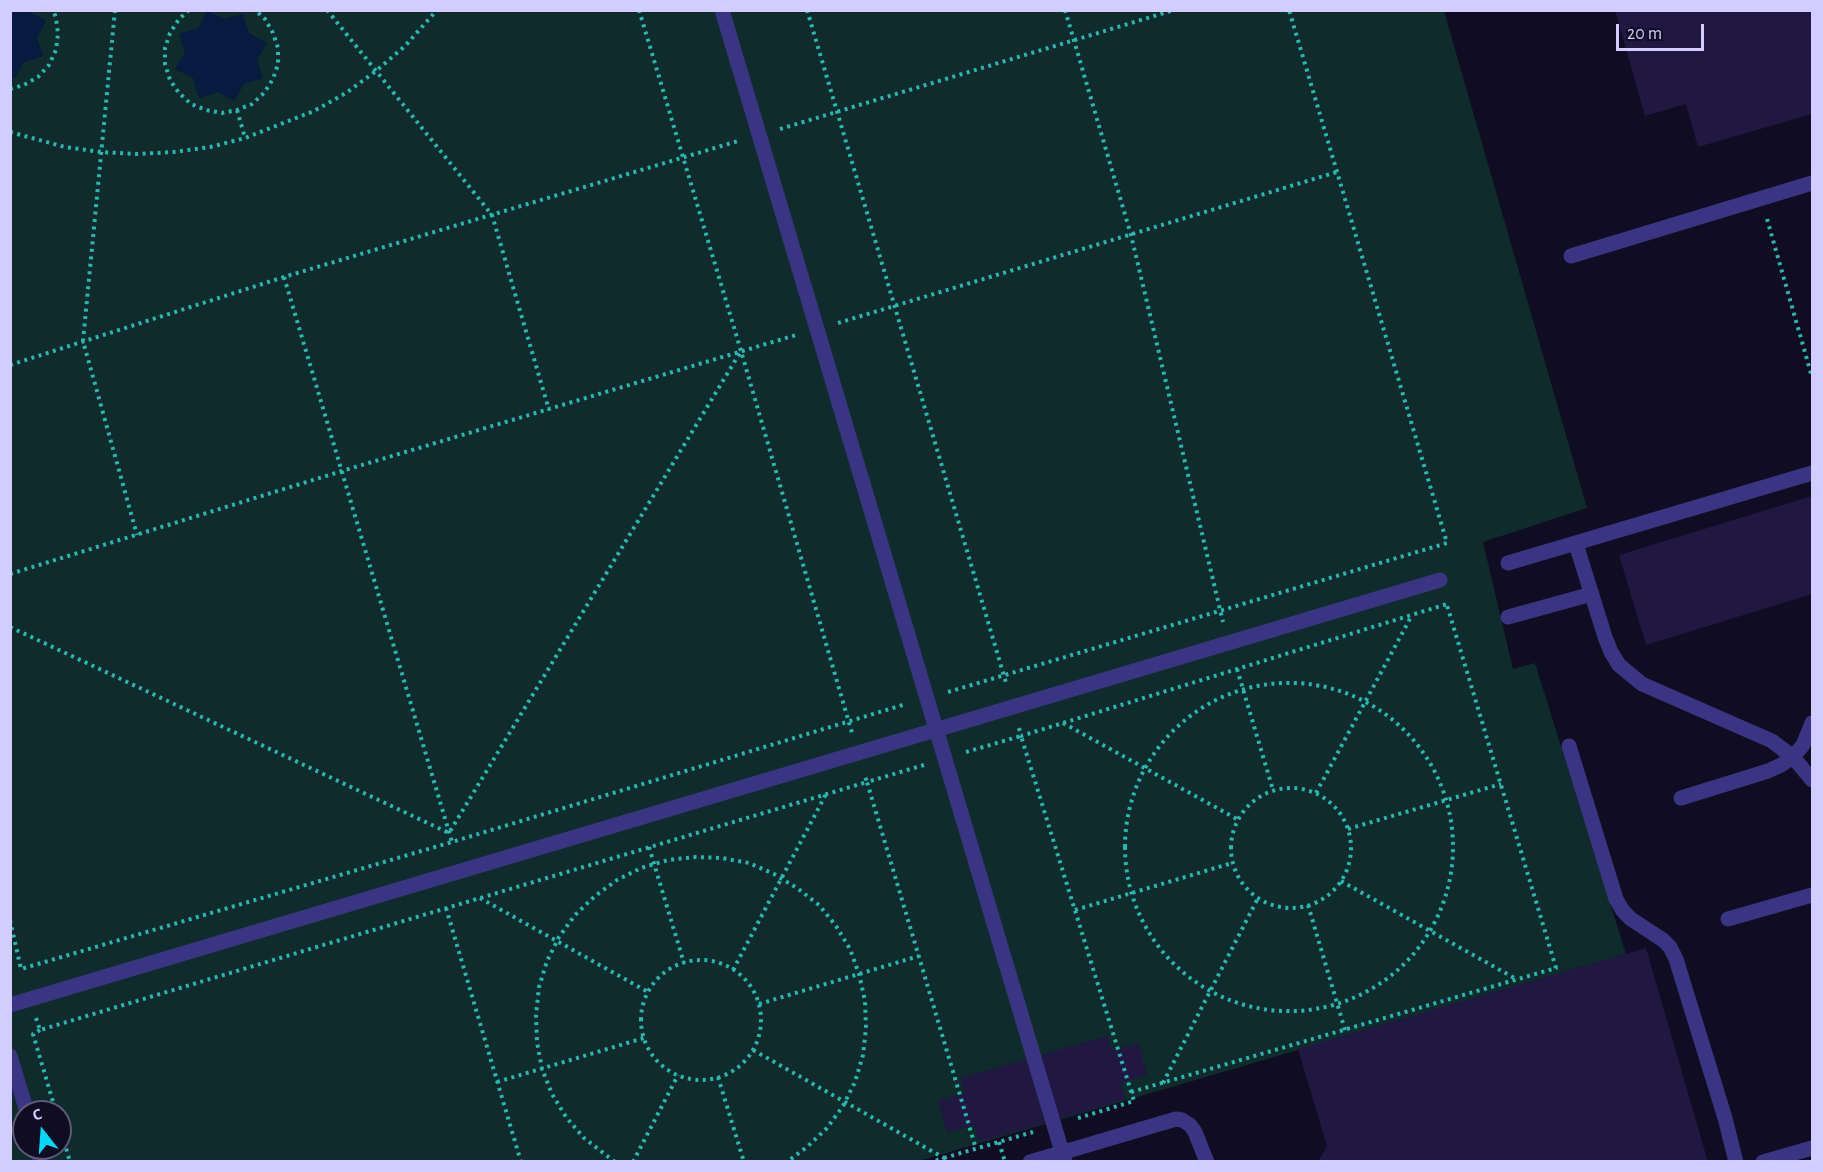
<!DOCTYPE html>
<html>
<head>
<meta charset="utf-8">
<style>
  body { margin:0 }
  #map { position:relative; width:1823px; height:1172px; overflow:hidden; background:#100c21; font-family:"Alegreya Sans",sans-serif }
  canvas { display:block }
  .frame { position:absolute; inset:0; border:12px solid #d3ccff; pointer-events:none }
  .north { position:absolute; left:12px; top:1100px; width:60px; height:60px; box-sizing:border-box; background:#100c21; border:2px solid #5e597a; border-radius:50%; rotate:343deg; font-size:16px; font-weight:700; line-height:24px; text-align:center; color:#d3ccff }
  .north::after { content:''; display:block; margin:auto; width:21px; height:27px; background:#00daf7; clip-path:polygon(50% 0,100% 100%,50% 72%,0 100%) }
  .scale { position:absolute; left:1616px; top:24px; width:88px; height:27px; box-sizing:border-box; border:3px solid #d3ccff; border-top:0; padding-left:8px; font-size:18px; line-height:21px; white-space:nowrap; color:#d3ccff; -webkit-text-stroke:4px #100c21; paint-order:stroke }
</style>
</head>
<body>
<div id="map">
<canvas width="1823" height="1172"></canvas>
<div class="frame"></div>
<div class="north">С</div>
<div class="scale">20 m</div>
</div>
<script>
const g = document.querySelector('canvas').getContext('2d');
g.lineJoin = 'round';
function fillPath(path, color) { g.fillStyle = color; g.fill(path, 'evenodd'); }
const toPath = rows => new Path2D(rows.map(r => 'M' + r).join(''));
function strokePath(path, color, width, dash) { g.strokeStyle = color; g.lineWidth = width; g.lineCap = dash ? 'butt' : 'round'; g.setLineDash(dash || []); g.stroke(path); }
fillPath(toPath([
  [10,11,1444,11,1587,508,1483,542,1513,669,1535,663,1626,954,919,1161,11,1161],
  [24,1112,60,1112,60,1148,24,1148]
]), '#0f2b2b');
fillPath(toPath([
  [10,11,28,11,46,21,37,38,43,56,24,62,14,79,11,77],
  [207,11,225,19,243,14,249,33,267,43,257,60,263,78,244,84,234,101,218,92,199,98,193,78,175,69,185,52,179,34,198,28]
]), '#071a3f');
fillPath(toPath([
  [1615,10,1812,10,1812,114,1698,147,1686,104,1645,116],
  [1812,496,1812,594,1646,645,1619,555],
  [1646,948,1708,1162,1318,1162,1327,1146,1298,1049],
  [1107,1036,1112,1051,1138,1043,1147,1075,1121,1083,1126,1099,979,1142,974,1125,947,1133,938,1101,965,1093,961,1078]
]), '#211743');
strokePath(toPath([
  [115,10,83,341,137,535],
  [189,10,179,19,170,33,165,48,165,64,170,80,179,93,191,104,206,110,222,113,237,110,252,104,264,93,273,79,278,64,278,48,273,33,265,19,255,10],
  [327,10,492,215,549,410],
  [639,10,741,351,852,733],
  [807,10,1007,686],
  [1065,10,1131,235,1223,622],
  [10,89,24,85,38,77,49,65,56,50,58,34,56,18,53,10],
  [237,110,245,138],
  [780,129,1174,10],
  [10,132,65,147,101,152,137,154,174,152,210,147,245,138,314,111,346,93,376,71,405,46,437,10],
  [1767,219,1812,377],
  [284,277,452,842],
  [838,323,1337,172],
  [10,365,284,277,738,141],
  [10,574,342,471,796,335],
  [10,627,449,833,741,351],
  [1237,669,1273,790],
  '1125 847a164 164 0 1 1 328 0a164 164 0 1 1-328 0Z',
  [948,692,1447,543,1289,10],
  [1063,723,1237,819],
  [1019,728,1021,736,1447,604],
  [966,752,1021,736,1134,1101,1075,1119],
  [924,765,867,782,976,1149],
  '1231 848a60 60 0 1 1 120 0a60 60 0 1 1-120 0Z',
  [1316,793,1412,615],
  [1348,829,1501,784],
  [649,847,684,963],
  [1341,881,1516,979],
  [480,898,648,992],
  [1308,905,1345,1030],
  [446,908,521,1162],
  [1075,910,1232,863],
  [10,920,21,969,452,842,906,704],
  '641 1020a60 60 0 1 1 120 0a60 60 0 1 1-120 0Z',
  [733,970,826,794],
  [759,1004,919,956],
  [36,1018,40,1030,867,782,864,774],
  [40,1030,33,1034,56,1112],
  [753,1050,944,1158,932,1162],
  [718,1077,744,1162],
  [497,1082,644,1038],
  [1163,1083,1258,898],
  [1131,1092,1556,968,1446,602],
  [60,1127,70,1162],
  [999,1142,1005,1162],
  [944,1158,1033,1132],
  [615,1162,584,1138,566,1117,552,1094,542,1069,537,1042,536,1015,539,987,547,961,559,937,575,915,595,896,617,880,641,868,668,860,695,857,722,858,749,863,774,874,797,888,819,905,836,926,850,949,859,974,865,1001,866,1028,863,1055,855,1082,843,1106,827,1128,807,1147,787,1162],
  [633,1162,678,1075]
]), '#28b7b1', 4, [3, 4.5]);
strokePath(toPath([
  [722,10,1065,1162],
  [1571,256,1812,183],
  [1576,544,1605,637,1611,652,1619,665,1642,684,1772,741,1793,757,1812,780],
  [1508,563,1812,473],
  [1508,617,1592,594],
  [1569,746,1616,899,1623,911,1631,919,1663,940,1670,947,1676,959,1725,1118,1736,1162],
  [1681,798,1768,771,1781,765,1793,757,1803,745,1812,723],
  [1728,919,1812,895],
  [10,1005,1440,580],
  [10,1056,27,1112],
  [37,1148,41,1162],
  [1030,1162,1176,1119,1182,1120,1190,1125,1195,1132,1207,1162],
  [1763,1162,1812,1148]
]), '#393582', 15);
</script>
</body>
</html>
